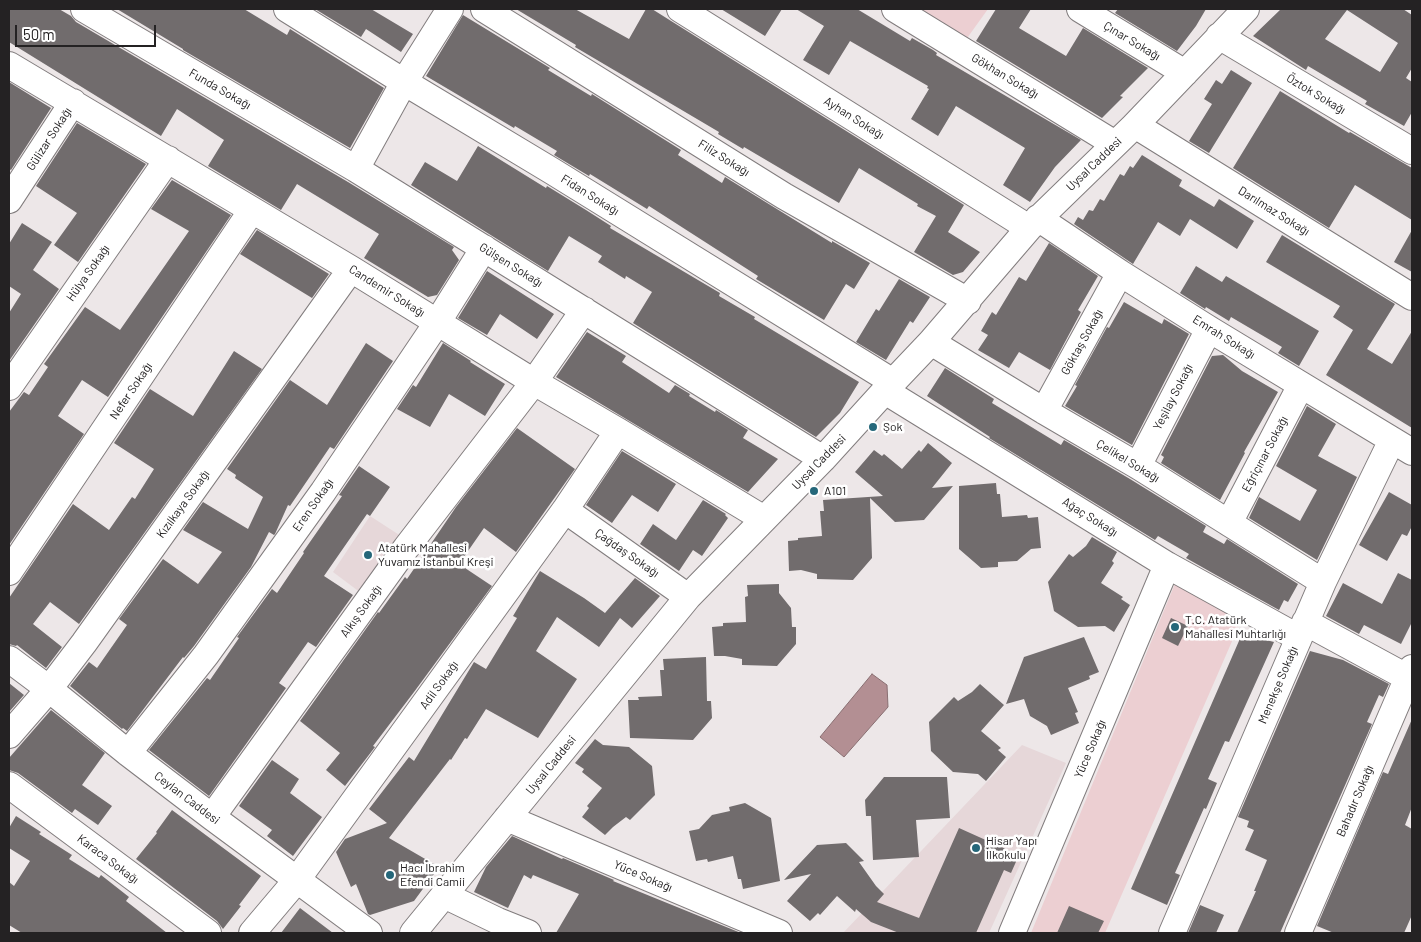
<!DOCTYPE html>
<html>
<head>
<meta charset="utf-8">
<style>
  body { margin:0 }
  #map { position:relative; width:1421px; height:942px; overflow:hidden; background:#ede7e8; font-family:Barlow,sans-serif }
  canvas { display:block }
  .frame { position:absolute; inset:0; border:10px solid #242223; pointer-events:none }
  .scale { position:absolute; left:15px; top:25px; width:141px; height:22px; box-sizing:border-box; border:2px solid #242223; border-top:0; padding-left:6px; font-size:15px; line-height:18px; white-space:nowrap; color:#242223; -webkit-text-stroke:4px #fff; paint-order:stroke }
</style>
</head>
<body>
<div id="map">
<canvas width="1421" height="942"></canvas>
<div class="frame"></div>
<div class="scale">50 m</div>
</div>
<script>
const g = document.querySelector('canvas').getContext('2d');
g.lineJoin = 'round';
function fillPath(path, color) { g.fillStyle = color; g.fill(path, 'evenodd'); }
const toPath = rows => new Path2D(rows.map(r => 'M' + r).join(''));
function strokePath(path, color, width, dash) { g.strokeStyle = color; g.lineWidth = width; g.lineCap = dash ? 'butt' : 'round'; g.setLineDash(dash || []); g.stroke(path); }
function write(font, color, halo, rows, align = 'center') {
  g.font = font + ' Barlow,sans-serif'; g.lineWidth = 5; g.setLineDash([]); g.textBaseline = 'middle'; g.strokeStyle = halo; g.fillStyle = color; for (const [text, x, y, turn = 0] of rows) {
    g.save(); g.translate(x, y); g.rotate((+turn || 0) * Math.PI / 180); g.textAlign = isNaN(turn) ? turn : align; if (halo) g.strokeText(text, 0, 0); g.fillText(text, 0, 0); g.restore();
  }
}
fillPath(toPath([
  [370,516,404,538,365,596,333,572],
  [1022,745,1066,763,989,933,843,933]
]), '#e6d7d9');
fillPath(toPath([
  [908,9,988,9,965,41],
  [1177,579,1243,616,1105,933,1031,933]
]), '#eccfd2');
const water = toPath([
  [872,674,887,685,888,707,844,757,820,737,872,674]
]);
fillPath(water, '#b38f93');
strokePath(water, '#886e71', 1);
fillPath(toPath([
  [9,9,59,9,71,16,76,22,348,182,454,247,452,250,459,260,437,295,428,297,364,258,379,234,297,184,281,210,208,166,224,140,177,109,161,136,9,42],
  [117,9,244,9,287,35,290,29,384,88,350,148,183,50,183,49],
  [315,9,371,9,413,34,401,52,366,29,361,37],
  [516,9,575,9,629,39,646,9,652,9,964,205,948,232,980,252,963,272,953,275,914,252,936,216,917,206,918,204,859,168,839,203,744,147,743,149,718,134,719,132,575,47,576,45],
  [721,9,782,9,765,36],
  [796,9,857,9,910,41,912,38,933,50,937,53,936,55,1081,140,1055,167,1030,202,1003,185,1025,148,956,106,938,136,911,119,929,89,927,88,928,86,850,41,829,75,803,60,824,26],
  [996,9,1031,9,1019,28,1066,56,1083,28,1148,68,1120,96,1123,97,1102,118,976,41],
  [1118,9,1206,9,1196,26,1177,51,1115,13],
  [1281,9,1403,9,1412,15,1412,68,1406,78,1412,82,1412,112,1404,126,1365,104,1367,101,1308,66,1306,70,1253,36],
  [1347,10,1398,43,1380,72,1325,39],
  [463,15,550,68,548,70,591,96,592,94,681,150,678,155,722,183,725,177,832,243,832,241,870,263,854,289,846,284,824,320,756,279,758,276,649,206,647,209,590,174,589,176,554,155,557,151,515,126,514,128,426,76],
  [1231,70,1252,83,1209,153,1189,141,1212,104,1204,99,1216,80,1222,84],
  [9,82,51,108,11,170,9,169],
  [1280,91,1349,133,1350,132,1412,168,1412,220,1355,185,1329,228,1233,168],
  [77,123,146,164,78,262,54,245,77,213,36,186],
  [478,146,546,188,547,186,586,210,611,226,610,228,720,293,719,296,755,317,754,319,859,382,840,413,816,437,633,323,652,292,626,276,625,279,598,262,602,256,569,236,548,271,411,185,425,162,457,181],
  [1142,155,1182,180,1179,186,1214,207,1219,199,1254,221,1237,249,1190,219,1180,236,1158,222,1133,264,1074,224,1078,217,1083,220,1089,210,1093,211,1100,199,1104,201,1120,174,1124,176,1130,166,1133,168],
  [172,180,231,215,108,397,82,380,58,416,84,434,9,545,9,412,24,392,29,395,48,367,44,364,85,307,120,330,189,231,151,209],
  [22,223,52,242,33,270,59,289,9,361,9,313,21,294,9,286,9,244],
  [257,230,329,274,312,298,240,254],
  [1412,230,1412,272,1394,262],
  [1282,235,1395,304,1367,349,1392,364,1412,331,1412,428,1326,375,1353,330,1333,317,1340,306,1266,262],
  [1049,243,1098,276,1078,310,1081,312,1050,370,1019,352,1009,368,978,350,988,335,981,331,992,312,996,315,1019,277,1026,281],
  [1196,266,1222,282,1226,276,1319,331,1299,366,1278,353,1282,347,1231,317,1229,321,1206,307,1205,309,1180,293],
  [487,271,554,314,537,339,500,314,487,335,458,318],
  [899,279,930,297,913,323,910,321,886,360,856,342,876,309,879,311],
  [1124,302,1162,324,1164,319,1189,334,1132,445,1065,406,1077,386,1075,385,1107,327,1109,328],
  [587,332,626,356,622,362,669,393,675,385,690,394,689,396,715,412,716,410,748,430,743,438,778,459,748,492,556,377],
  [366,343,393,361,334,449,330,447,290,506,288,505,275,534,274,535,269,532,251,567,194,646,184,658,183,657,127,731,123,728,122,729,70,686,89,662,97,668,127,625,119,619,163,559,198,584,222,552,183,530,203,502,248,529,263,497,235,478,236,475,227,469,290,380,327,405],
  [443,343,471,361,470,362,505,384,485,416,449,394,430,427,397,409,413,385,416,387],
  [234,351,262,369,79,624,50,602,33,624,62,647,46,668,17,645,16,646,9,644,9,598,73,504,109,530,132,497,135,499,154,469,114,443,150,389,193,416],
  [1223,355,1242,371,1278,392,1244,452,1245,453,1220,500,1161,463,1164,457,1161,455,1212,356],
  [945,368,994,399,992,403,1061,445,1064,440,1130,479,1206,526,1203,532,1224,544,1227,539,1298,584,1288,602,1284,600,1279,610,1216,575,1186,558,1189,554,1158,536,1155,540,989,438,990,437,927,396],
  [1307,406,1336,424,1318,456,1357,477,1317,560,1249,518,1259,497,1300,521,1317,490,1276,466],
  [517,428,575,469,516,552,484,528,459,564,492,586,414,692,373,746,375,747,345,786,326,770,340,753,300,721,378,612,379,613,405,577,407,579,456,507],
  [928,443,952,463,932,488,953,486,924,520,895,522,870,498,872,558,853,580,817,579,817,574,801,570,789,571,788,541,798,540,798,538,822,536,820,511,824,511,823,500,883,496,855,472,874,450,882,456,884,454,902,469,919,450,921,452],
  [622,451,676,484,658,512,632,495,612,523,586,505],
  [359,466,390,487,370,516,367,514,324,576,353,595,316,647,308,642,279,683,286,688,209,796,149,750,207,678,210,680,239,638,237,637,272,589,277,593,304,553,303,552,342,496,339,495],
  [996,483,997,494,1000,494,1002,517,1027,515,1028,518,1038,517,1041,548,1031,549,1017,561,998,562,998,567,981,568,959,549,959,486],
  [1389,492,1412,505,1412,526,1407,536,1402,534,1387,561,1359,545],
  [703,500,726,514,725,515,728,518,702,556,693,550,679,571,640,544,653,524,676,540],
  [1092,537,1117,552,1112,561,1114,563,1101,583,1123,597,1121,599,1130,605,1114,632,1105,626,1078,627,1054,611,1048,582,1069,554,1073,557,1086,546],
  [540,571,584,598,605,613,635,578,660,596,632,628,620,618,599,647,557,617,536,651,577,679,538,738,486,709,467,739,465,738,451,760,450,759,389,838,439,867,414,901,370,915,368,914,356,884,351,887,336,852,345,839,387,823,369,809,409,757,414,761,474,662,486,669,517,618,513,616],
  [1398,573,1412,580,1412,622,1401,644,1364,625,1359,634,1326,616,1343,583,1382,604],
  [779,584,779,593,791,608,792,627,796,627,796,644,777,666,742,665,742,659,725,656,714,656,712,627,723,626,723,623,746,622,745,597,748,596,747,585],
  [1171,618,1188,626,1178,646,1162,638],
  [1242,634,1274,642,1229,742,1225,741,1208,779,1217,783,1206,809,1204,808,1175,873,1180,875,1167,905,1131,889],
  [1084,637,1099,672,1089,676,1090,679,1068,688,1078,712,1075,713,1079,723,1051,735,1047,726,1030,716,1024,699,1006,704,1024,657],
  [1310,651,1343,660,1389,684,1383,697,1379,695,1367,722,1372,724,1280,933,1237,933,1256,891,1254,891,1267,860,1245,850,1254,830,1247,827,1249,821,1238,817],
  [706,657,707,701,711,701,712,718,693,740,630,738,628,700,639,700,638,697,662,696,660,670,664,670,663,659],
  [9,683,24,695,9,712],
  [980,684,1004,705,981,731,1001,748,998,750,1006,757,986,781,978,774,953,772,931,751,929,722,954,697,958,701,972,692],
  [51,710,105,753,82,785,112,806,98,825,75,809,72,813,18,773,9,770,9,758],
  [1412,719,1412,807,1405,825,1412,829,1412,915,1404,933,1334,933,1317,926,1383,772,1388,774],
  [595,739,603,745,629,747,652,766,655,795,630,820,626,817,613,827,605,835,582,817,589,808,587,806,602,788,582,772,584,769,575,763],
  [272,760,299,779,290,793,322,817,293,856,267,836,272,830,239,806],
  [884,777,947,777,950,818,916,820,919,857,873,860,871,816,866,816,865,800],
  [745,803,771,818,780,881,743,889,741,879,738,879,733,856,708,862,707,859,696,861,689,831,699,829,712,815,730,811,729,807],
  [172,810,261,876,239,905,241,906,223,929,217,921,136,859,157,833,156,832],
  [16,816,41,832,39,834,72,855,69,859,99,878,101,875,129,897,126,901,167,933,22,933,9,925,9,882,14,886,30,861,9,848,9,828],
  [959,828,1019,855,1011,873,1004,870,976,933,899,933,871,922,856,909,855,912,837,896,820,915,818,913,810,921,787,901,811,874,784,880,817,845,846,843,864,861,859,862,876,886,884,894,877,902,919,918],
  [512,836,562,859,563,858,614,880,613,881,741,933,556,933,579,894,533,875,531,879,524,875,508,908,474,892,486,867],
  [1200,905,1224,915,1216,933,1188,933],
  [1069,906,1104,921,1098,933,1057,933],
  [300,908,333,933,281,933]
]), '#716c6d');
const minor = toPath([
  [84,9,356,169],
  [287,9,404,82,552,171,893,382],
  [450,9,404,82,356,169,823,459],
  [484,9,784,196,968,301],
  [680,9,1029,228],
  [895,9,1115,144],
  [1080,9,1185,73],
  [1219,36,1412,151],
  [9,65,351,269,534,382,618,431,764,519],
  [1135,125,1412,297],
  [9,200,73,102],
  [1038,218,1120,273,1209,329,1412,452],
  [931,342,1044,411,1138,466,1323,582],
  [9,387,168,159],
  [885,391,1167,565,1299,638],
  [1044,411,1120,273],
  [1138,466,1209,329],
  [565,510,688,597],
  [1229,523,1301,385],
  [9,572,252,210],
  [1305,622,1412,680],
  [9,659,49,689,128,753,212,817,369,933],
  [9,735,49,689,84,643,351,269],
  [128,753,206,655,323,492,437,323,484,248],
  [9,785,208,933],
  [212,817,406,548,534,382,584,310],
  [507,818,779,933],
  [444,895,498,921,528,933],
  [252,933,296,881,565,510,618,431],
  [413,933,688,597,823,459,893,382,931,342,1029,228,1135,125,1246,9],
  [1012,933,1167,565],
  [1172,933,1323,582,1392,440],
  [1298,933,1412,668]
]);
strokePath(minor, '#827d7e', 28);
strokePath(minor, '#fff', 26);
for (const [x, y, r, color] of [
  [873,427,5,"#25677a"],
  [814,491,5,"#25677a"],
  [368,555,5,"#25677a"],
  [1175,627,5,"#25677a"],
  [976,848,5,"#25677a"],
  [390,875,5,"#25677a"]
]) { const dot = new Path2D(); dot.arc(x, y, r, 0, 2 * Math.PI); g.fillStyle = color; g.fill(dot); strokePath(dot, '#fff', 2); }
write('12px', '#242223', '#fff', [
  ["Çınar Sokağı",1132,41,31],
  ["Gökhan Sokağı",1005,76,31],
  ["Funda Sokağı",220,89,30],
  ["Öztok Sokağı",1316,94,31],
  ["Ayhan Sokağı",854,118,32],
  ["Gülizar Sokağı",49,139,-57],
  ["Filiz Sokağı",724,158,32],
  ["Uysal Caddesi",1094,164,-44],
  ["Fidan Sokağı",590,195,32],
  ["Darılmaz Sokağı",1274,211,32],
  ["Gülşen Sokağı",511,265,32],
  ["Hülya Sokağı",88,273,-55],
  ["Candemir Sokağı",387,291,32],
  ["Emrah Sokağı",1224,337,32],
  ["Göktaş Sokağı",1082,342,-61],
  ["Nefer Sokağı",131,391,-56],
  ["Yeşilay Sokağı",1173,397,-63],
  ["Eğriçınar Sokağı",1265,454,-62],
  ["Çelikel Sokağı",1128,461,31],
  ["Uysal Caddesi",819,462,-46],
  ["Kızılkaya Sokağı",183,504,-54],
  ["Eren Sokağı",313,505,-55],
  ["Ağaç Sokağı",1090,517,32],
  ["Çağdaş Sokağı",627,553,35],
  ["Alkış Sokağı",361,611,-54],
  ["Adil Sokağı",439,685,-54],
  ["Menekşe Sokağı",1278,685,-67],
  ["Yüce Sokağı",1090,749,-67],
  ["Uysal Caddesi",551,765,-51],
  ["Ceylan Caddesi",187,798,37],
  ["Bahadır Sokağı",1355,801,-67],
  ["Karaca Sokağı",108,859,37],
  ["Yüce Sokağı",643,876,23]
]);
write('12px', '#242223', '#fff', [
  ["Şok",883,427],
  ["A101",824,491],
  ["Atatürk Mahallesi",378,548],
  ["Yuvamız İstanbul Kreşi",378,562],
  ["T.C. Atatürk",1185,620],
  ["Mahallesi Muhtarlığı",1185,634],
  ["Hisar Yapı",986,841],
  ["İlkokulu",986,855],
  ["Hacı İbrahim",400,868],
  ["Efendi Camii",400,882]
], 'left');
</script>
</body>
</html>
